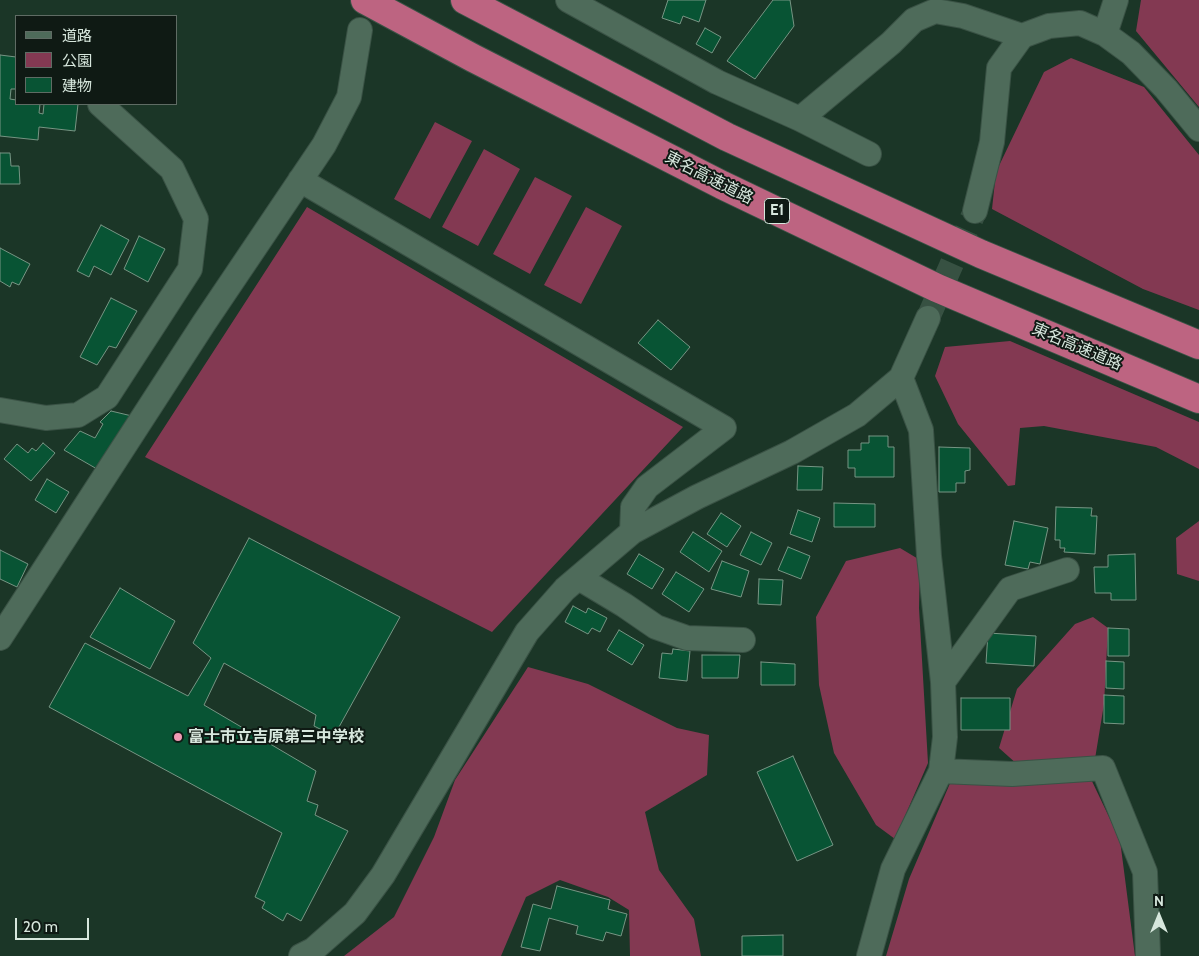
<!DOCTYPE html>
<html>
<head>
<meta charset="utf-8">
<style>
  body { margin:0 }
  #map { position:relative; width:1199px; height:956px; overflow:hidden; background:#1b3627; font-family:Cabin,"Noto Sans JP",sans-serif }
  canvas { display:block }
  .legend { position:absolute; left:15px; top:15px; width:162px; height:90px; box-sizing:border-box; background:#0f1a14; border:1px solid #5f6c64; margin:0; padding:6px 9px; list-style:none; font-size:15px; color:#d7e7dd }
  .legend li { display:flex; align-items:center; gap:10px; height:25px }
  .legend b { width:25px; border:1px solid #5f6c64 }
  .north { position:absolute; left:1134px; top:891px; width:50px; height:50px; -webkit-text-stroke:4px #0f1a14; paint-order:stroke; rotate:0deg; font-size:14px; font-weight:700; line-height:20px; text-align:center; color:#d7e7dd }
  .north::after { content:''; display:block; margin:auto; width:18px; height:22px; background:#d7e7dd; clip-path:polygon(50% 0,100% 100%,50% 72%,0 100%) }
  .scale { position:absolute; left:15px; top:918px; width:74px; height:22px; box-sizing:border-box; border:2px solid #d7e7dd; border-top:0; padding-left:6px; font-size:15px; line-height:18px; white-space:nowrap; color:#d7e7dd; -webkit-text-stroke:4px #0f1a14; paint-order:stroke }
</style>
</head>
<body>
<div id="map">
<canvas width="1199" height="956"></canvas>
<ul class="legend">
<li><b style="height:6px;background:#4e6b5a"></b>道路</li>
<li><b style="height:14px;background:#833952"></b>公園</li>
<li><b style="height:14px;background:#085434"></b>建物</li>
</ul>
<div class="north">N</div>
<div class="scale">20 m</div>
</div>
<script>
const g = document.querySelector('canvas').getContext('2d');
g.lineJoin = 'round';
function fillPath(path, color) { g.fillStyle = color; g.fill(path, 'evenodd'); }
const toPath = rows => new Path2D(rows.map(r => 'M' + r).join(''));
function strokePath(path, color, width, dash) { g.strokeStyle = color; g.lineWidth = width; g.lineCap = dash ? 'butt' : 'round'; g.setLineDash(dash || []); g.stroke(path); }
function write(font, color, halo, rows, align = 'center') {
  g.font = font + ' Cabin,"Noto Sans JP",sans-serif'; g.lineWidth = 4; g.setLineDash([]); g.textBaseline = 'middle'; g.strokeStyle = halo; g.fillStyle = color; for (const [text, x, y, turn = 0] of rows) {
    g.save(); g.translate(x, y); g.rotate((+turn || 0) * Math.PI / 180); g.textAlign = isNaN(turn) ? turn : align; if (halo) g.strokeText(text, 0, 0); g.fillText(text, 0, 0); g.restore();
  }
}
fillPath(toPath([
  [1141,0,1199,0,1199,107,1136,31],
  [1071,58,1144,87,1199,155,1199,310,1143,289,992,209,996,172,1044,72],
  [435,122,472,141,430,219,394,199],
  [484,149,520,169,478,246,442,227],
  [535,177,572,196,530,274,493,254],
  [307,207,683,427,492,632,145,457],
  [586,207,622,226,581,304,544,285],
  [1010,341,1199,422,1199,469,1156,447,1044,426,1020,428,1015,485,1008,486,958,424,935,376,945,347],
  [1199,521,1199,581,1177,574,1176,538],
  [900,548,920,560,919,608,928,763,895,839,876,825,834,753,819,685,816,617,846,561],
  [1093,617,1108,628,1104,704,1094,765,1018,765,999,748,1017,689,1075,624],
  [528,667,588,684,677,728,709,735,707,775,645,812,659,870,694,919,701,956,630,956,629,910,608,897,560,880,526,897,501,956,344,956,394,917,434,837,455,780],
  [1090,777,1120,840,1135,956,886,956,909,879,951,781]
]), '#833952');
const building = toPath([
  [668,0,706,0,699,22,683,16,680,24,662,18,668,0],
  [773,0,790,0,794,26,755,79,727,61,773,0],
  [705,28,721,37,712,53,696,44,705,28],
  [0,55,16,57,16,89,11,89,10,99,16,100,16,104,40,104,39,113,43,114,44,104,78,104,75,131,39,127,38,140,0,136,0,55],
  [0,153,10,153,11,166,19,166,20,184,0,184,0,153],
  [101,225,129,240,111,275,94,266,89,277,77,271,101,225],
  [139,236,165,249,148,282,124,269,139,236],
  [0,248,30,264,19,285,12,282,10,287,0,281,0,248],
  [111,298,137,311,116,348,109,346,97,365,80,357,111,298],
  [658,320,690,347,671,370,638,343,658,320],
  [111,411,132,416,97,469,64,450,80,431,95,438,103,424,100,422,111,411],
  [869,436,888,436,888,447,894,447,894,477,855,477,855,468,848,468,848,450,861,450,861,443,869,443,869,436],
  [43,443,55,453,31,481,4,459,17,444,28,453,32,448,36,451,43,443],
  [939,447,970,448,970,470,965,471,965,483,956,483,956,492,939,492,939,447],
  [798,466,823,467,822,490,797,490,798,466],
  [47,479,69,492,56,513,35,500,47,479],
  [834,503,875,504,875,527,834,527,834,503],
  [1056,507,1092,508,1091,516,1097,516,1095,554,1064,552,1065,548,1060,548,1060,540,1055,540,1056,507],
  [798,510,820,518,812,542,790,534,798,510],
  [721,513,741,526,727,547,707,534,721,513],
  [1014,521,1048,528,1040,564,1030,562,1028,569,1005,565,1014,521],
  [693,532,722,551,709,572,680,552,693,532],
  [751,532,772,543,761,565,740,555,751,532],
  [249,538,400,617,334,736,314,726,316,715,224,663,204,705,316,771,307,801,318,805,315,815,348,831,301,921,287,913,283,921,262,908,265,902,255,897,282,833,49,707,85,643,188,696,211,658,193,643,249,538],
  [788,547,810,556,801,579,778,570,788,547],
  [0,550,28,564,17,587,0,579,0,550],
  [639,554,664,569,652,589,627,574,639,554],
  [1135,554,1136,600,1111,600,1111,593,1095,593,1094,567,1108,567,1108,555,1135,554],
  [722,561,749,571,741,597,711,589,722,561],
  [676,572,704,589,689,612,662,594,676,572],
  [759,579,783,580,781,605,758,604,759,579],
  [120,588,175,621,150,669,90,637,120,588],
  [573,606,586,613,588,608,607,618,600,632,592,628,588,634,565,622,573,606],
  [1108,628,1129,629,1129,656,1108,656,1108,628],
  [619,630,644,645,632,665,607,650,619,630],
  [988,633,1036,636,1034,666,986,663,988,633],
  [673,649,690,651,687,681,659,678,662,653,672,654,673,649],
  [702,655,740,655,738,678,702,678,702,655],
  [1106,661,1124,662,1124,689,1106,688,1106,661],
  [761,662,795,664,795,685,761,685,761,662],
  [1104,695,1124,696,1124,724,1104,723,1104,695],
  [961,698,1010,698,1010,730,961,730,961,698],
  [793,756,833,845,797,861,757,772,793,756],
  [557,886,610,900,608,909,627,914,621,936,606,932,603,941,576,934,578,926,549,918,540,951,521,947,533,904,551,909,557,886],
  [783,935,783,956,742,956,742,936,783,935]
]);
fillPath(building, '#085434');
strokePath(building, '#779584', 1);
strokePath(toPath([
  [928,318,975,211]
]), '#375142', 24, [24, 12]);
const minor = toPath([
  [568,0,717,82,800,119,869,154],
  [1105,34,1116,0],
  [800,119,891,43,914,20,935,11,963,16,1022,36],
  [300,180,724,428,647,487,633,507,632,532],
  [975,211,992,142,999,68,1022,36,1049,26,1080,23,1105,34,1131,53,1166,89,1199,129],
  [0,410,46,418,78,415,107,397,190,269,196,219,172,169,100,104],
  [579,578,624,605,656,627,687,638,743,640],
  [0,638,204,323,324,145,349,97,360,30],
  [943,682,1010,589,1067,570],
  [941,771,1012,774,1103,768,1145,872,1148,955],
  [301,956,313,950,355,913,383,875,527,632,565,589,632,532,697,497,792,452,857,415,901,378,928,318],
  [869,956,893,869,941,771,945,737,943,682,929,556,921,430,901,378]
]);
const highway = toPath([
  [365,0,473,58,722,185,937,288,1199,399],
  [465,0,727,137,981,254,1199,345]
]);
strokePath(minor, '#3a5245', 26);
strokePath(highway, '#3a5245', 30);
strokePath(minor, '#4e6b5a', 24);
strokePath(highway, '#bd6481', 28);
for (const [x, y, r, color] of [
  [178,737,5,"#f19ab4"]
]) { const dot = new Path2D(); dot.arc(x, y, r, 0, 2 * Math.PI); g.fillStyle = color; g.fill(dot); strokePath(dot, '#0f1a14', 2); }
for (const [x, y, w] of [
  [777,211,25]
]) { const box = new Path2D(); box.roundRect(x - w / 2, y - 12.5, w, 25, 4); g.fillStyle = '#0f1a14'; g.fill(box); strokePath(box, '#d7e7dd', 1); }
write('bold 15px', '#d7e7dd', null, [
  ["E1",777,211]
]);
write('16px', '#d7e7dd', '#0f1a14', [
  ["東名高速道路",709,178,27],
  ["東名高速道路",1077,347,23]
]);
write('bold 16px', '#d7e7dd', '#0f1a14', [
  ["富士市立吉原第三中学校",188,737]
], 'left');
</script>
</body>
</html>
